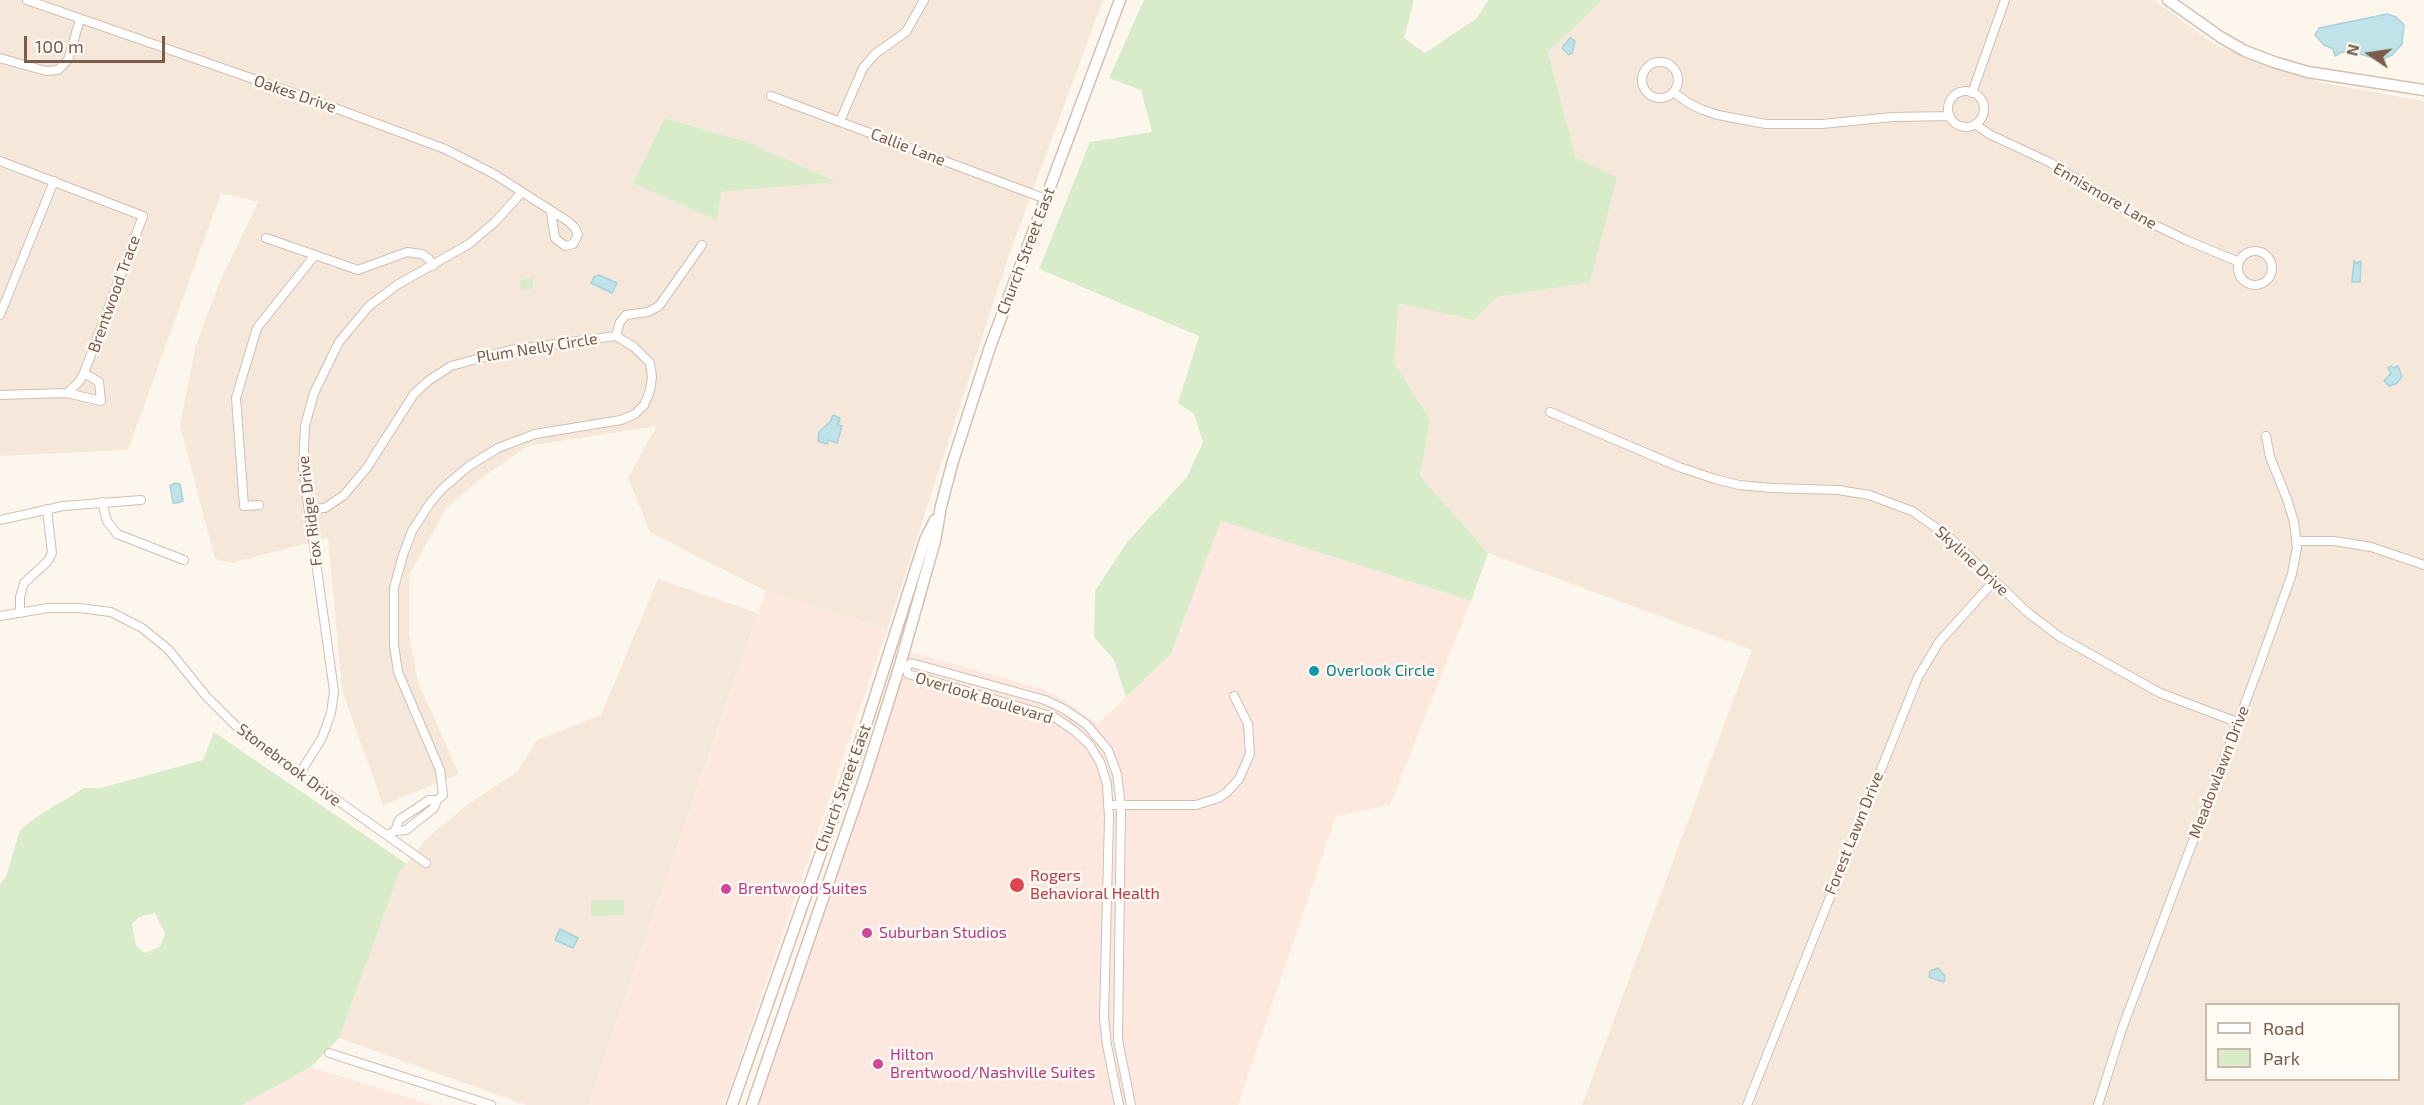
<!DOCTYPE html>
<html>
<head>
<meta charset="utf-8">
<style>
  body { margin:0 }
  #map { position:relative; width:2424px; height:1105px; overflow:hidden; background:#fdf6ec; font-family:"Exo 2",sans-serif }
  canvas { display:block }
  .legend { position:absolute; left:2205px; top:1003px; width:195px; height:78px; box-sizing:border-box; background:#fffaf3; border:2px solid #cabbb1; margin:0; padding:8px 10px; list-style:none; font-size:18px; color:#7a5c4d }
  .legend li { display:flex; align-items:center; gap:12px; height:30px }
  .legend b { width:30px; border:2px solid #cabbb1 }
  .north { position:absolute; left:2340px; top:24px; width:60px; height:60px; -webkit-text-stroke:4px #fffaf3; paint-order:stroke; rotate:283deg; font-size:16px; font-weight:700; line-height:24px; text-align:center; color:#7a5c4d }
  .north::after { content:''; display:block; margin:auto; width:21px; height:27px; background:#7a5c4d; clip-path:polygon(50% 0,100% 100%,50% 72%,0 100%) }
  .scale { position:absolute; left:24px; top:36px; width:141px; height:27px; box-sizing:border-box; border:3px solid #7a5c4d; border-top:0; padding-left:8px; font-size:18px; line-height:21px; white-space:nowrap; color:#7a5c4d; -webkit-text-stroke:4px #fffaf3; paint-order:stroke }
</style>
</head>
<body>
<div id="map">
<canvas width="2424" height="1105"></canvas>
<ul class="legend">
<li><b style="height:8px;background:#fff"></b>Road</li>
<li><b style="height:16px;background:#d8ecc9"></b>Park</li>
</ul>
<div class="north">N</div>
<div class="scale">100 m</div>
</div>
<script>
const g = document.querySelector('canvas').getContext('2d');
g.lineJoin = 'round';
function fillPath(path, color) { g.fillStyle = color; g.fill(path, 'evenodd'); }
const toPath = rows => new Path2D(rows.map(r => 'M' + r).join(''));
function strokePath(path, color, width, dash) { g.strokeStyle = color; g.lineWidth = width; g.lineCap = dash ? 'butt' : 'round'; g.setLineDash(dash || []); g.stroke(path); }
function write(font, color, halo, rows, align = 'center') {
  g.font = font + ' "Exo 2",sans-serif'; g.lineWidth = 5; g.setLineDash([]); g.textBaseline = 'middle'; g.strokeStyle = halo; g.fillStyle = color; for (const [text, x, y, turn = 0] of rows) {
    g.save(); g.translate(x, y); g.rotate((+turn || 0) * Math.PI / 180); g.textAlign = isNaN(turn) ? turn : align; if (halo) g.strokeText(text, 0, 0); g.fillText(text, 0, 0); g.restore();
  }
}
fillPath(toPath([
  [0,0,1103,0,1009,255,887,630,766,591,650,532,628,477,657,426,528,446,480,479,446,509,409,575,409,636,418,682,459,774,383,805,342,690,328,538,231,563,215,559,180,425,196,345,219,284,258,202,221,193,128,450,0,456],
  [665,118,747,142,836,182,720,192,717,220],
  [1602,0,2154,0,2217,46,2323,83,2424,101,2424,1105,1582,1105,1752,650,1488,553,1420,476,1430,420,1394,362,1399,302,1473,320,1497,297,1590,281,1576,158,1548,52],
  [2206,1004,2398,1004,2398,1080,2206,1080],
  [658,579,758,613,588,1105,526,1105,339,1038,399,874,427,838,467,805,518,771,537,740,601,715]
]), '#f5e8da');
fillPath(toPath([
  [1221,521,1471,601,1390,805,1336,816,1238,1105,759,1105,908,651,1042,689,1062,699,1098,724,1171,654],
  [766,591,887,630,724,1105,588,1105],
  [311,1067,432,1105,242,1105]
]), '#fde8e0');
fillPath(toPath([
  [1144,0,1414,0,1404,38,1425,53,1477,18,1488,0,1602,0,1548,52,1576,158,1617,177,1590,282,1497,297,1473,320,1399,303,1394,362,1430,420,1420,476,1488,553,1471,601,1221,521,1171,654,1126,697,1114,660,1094,637,1095,591,1128,541,1187,477,1203,442,1194,414,1178,403,1199,336,1039,269,1090,142,1152,132,1141,90,1109,78],
  [665,118,747,142,837,182,721,192,717,220,633,183],
  [533,278,533,289,521,290,520,280],
  [214,732,407,864,399,874,339,1038,311,1067,242,1105,0,1105,0,884,6,877,20,830,38,816,84,788,101,788,203,760],
  [155,913,165,934,160,947,145,953,136,946,132,924,139,917],
  [591,900,624,900,624,915,591,916]
]), '#d8ecc9');
const water = toPath([
  [2387,14,2396,17,2404,25,2402,44,2392,55,2381,60,2356,53,2342,52,2335,56,2333,49,2324,45,2315,35,2319,28,2387,14],
  [1570,38,1575,41,1572,53,1569,55,1562,48,1570,38],
  [2354,261,2357,263,2361,261,2360,282,2352,282,2354,261],
  [599,275,617,283,612,293,591,283,594,277,599,275],
  [2391,366,2393,368,2398,366,2402,377,2396,384,2389,386,2384,381,2391,373,2388,368,2391,366],
  [833,415,840,418,838,425,842,426,837,443,828,440,827,444,818,441,819,432,830,422,833,415],
  [175,483,180,484,183,501,177,503,173,503,170,486,175,483],
  [560,929,578,938,573,948,555,940,560,929],
  [1938,968,1945,976,1944,982,1929,977,1930,971,1938,968]
]);
fillPath(water, '#bfe3e8');
strokePath(water, '#a5d3da', 1.5);
const street = toPath([
  [27,0,308,98,445,149,494,174,569,222,575,228,578,235,573,244,565,246,555,238,551,212],
  [0,58,46,71,58,70,68,60,80,19],
  '1642 80a18 18 0 1 1 36 0a18 18 0 1 1-36 0Z',
  '1948 109a18 18 0 1 1 36 0a18 18 0 1 1-36 0Z',
  [1673,92,1690,104,1703,110,1718,115,1766,124,1822,124,1892,117,1950,116],
  [1972,93,2005,0],
  [771,96,1046,199],
  [840,121,863,68,875,54,906,32,924,0],
  [1975,124,1989,134,2051,163,2134,215,2186,240,2239,262],
  [0,161,143,216,84,373,79,382,67,393,0,395],
  [266,238,358,270,407,252,422,254,429,259,433,266],
  '2238 268a17 17 0 1 1 34 0a17 17 0 1 1-34 0Z',
  [0,315,54,181],
  [616,336,620,322,626,315,648,312,659,306,702,245],
  [67,393,101,401,99,382,84,373],
  [1550,412,1679,467,1715,479,1739,485,1772,488,1838,490,1869,495,1912,511,1948,536,2027,612,2060,637,2160,693,2237,722],
  [102,502,107,521,117,534,184,560],
  [259,505,244,506,236,398,257,328,315,255],
  [309,509,325,508,344,495,366,469,414,394,428,381,451,366,510,350,616,336,634,347,650,363,652,377,650,391,644,405,635,414,621,420,535,434,498,448,469,466,443,488,430,503,412,531,403,555,394,588,394,645,398,672,440,770,443,795,437,800,434,808,406,830,395,831,387,835],
  [0,520,63,506,141,500],
  [2297,541,2334,541,2371,547,2424,565],
  [20,613,20,597,24,583,48,561,52,553,47,509],
  [0,616,48,608,79,608,111,612,142,628,168,649,206,696,245,735,426,863],
  [902,666,906,667,908,674,1054,717,1072,729,1089,744,1100,762,1107,784,1109,817,1104,1018,1107,1045,1119,1105],
  [906,667,911,663,1045,700,1064,709,1086,724,1108,750,1117,774,1121,806,1118,1040,1131,1105],
  [300,773,322,738,331,713,334,691,303,469,305,426,314,393,339,342,369,306,397,285,469,244,495,222,522,192],
  [1108,805,1196,805,1218,798,1226,793,1239,779,1250,754,1248,724,1234,696],
  [395,831,399,820,429,800,437,800],
  [329,1053,491,1105],
  [1747,1105,1918,677,1939,642,1994,581],
  [2098,1105,2123,1026,2258,669,2292,574,2297,547,2294,522,2287,499,2270,457,2266,436]
]);
const secondary = toPath([
  [2168,0,2222,38,2245,51,2274,62,2308,72,2424,90],
  [732,1105,866,725,925,540,935,520],
  [752,1105,865,776,900,665,935,541,941,506,953,461,990,347,1120,0]
]);
strokePath(street, '#d1beb0', 10);
strokePath(secondary, '#d6c0b0', 13);
strokePath(street, '#fff', 8);
strokePath(secondary, '#fff', 10);
for (const [x, y, r, color] of [
  [1314,671,6,"#0f9aa8"],
  [1017,885,8,"#e0444e"],
  [726,889,6,"#d1479c"],
  [867,933,6,"#d1479c"],
  [878,1064,6,"#d1479c"]
]) { const dot = new Path2D(); dot.arc(x, y, r, 0, 2 * Math.PI); g.fillStyle = color; g.fill(dot); strokePath(dot, '#fffaf3', 2); }
write('16px', '#7a5c4d', '#fffaf3', [
  ["Oakes Drive",295,94,19],
  ["Callie Lane",908,147,21],
  ["Ennismore Lane",2105,196,30],
  ["Church Street East",1026,251,-69],
  ["Brentwood Trace",114,294,-70],
  ["Plum Nelly Circle",537,348,-9],
  ["Fox Ridge Drive",310,511,-97],
  ["Skyline Drive",1972,561,43],
  ["Overlook Boulevard",984,698,17],
  ["Stonebrook Drive",289,765,37],
  ["Meadowlawn Drive",2219,772,-69],
  ["Church Street East",843,788,-70],
  ["Forest Lawn Drive",1854,833,-68]
]);
write('16px', '#0d838f', '#fffaf3', [
  ["Overlook Circle",1326,671]
], 'left');
write('16px', '#be3a42', '#fffaf3', [
  ["Rogers",1030,876],
  ["Behavioral Health",1030,894]
], 'left');
write('16px', '#b23c85', '#fffaf3', [
  ["Brentwood Suites",738,889],
  ["Suburban Studios",879,933],
  ["Hilton",890,1055],
  ["Brentwood/Nashville Suites",890,1073]
], 'left');
</script>
</body>
</html>
